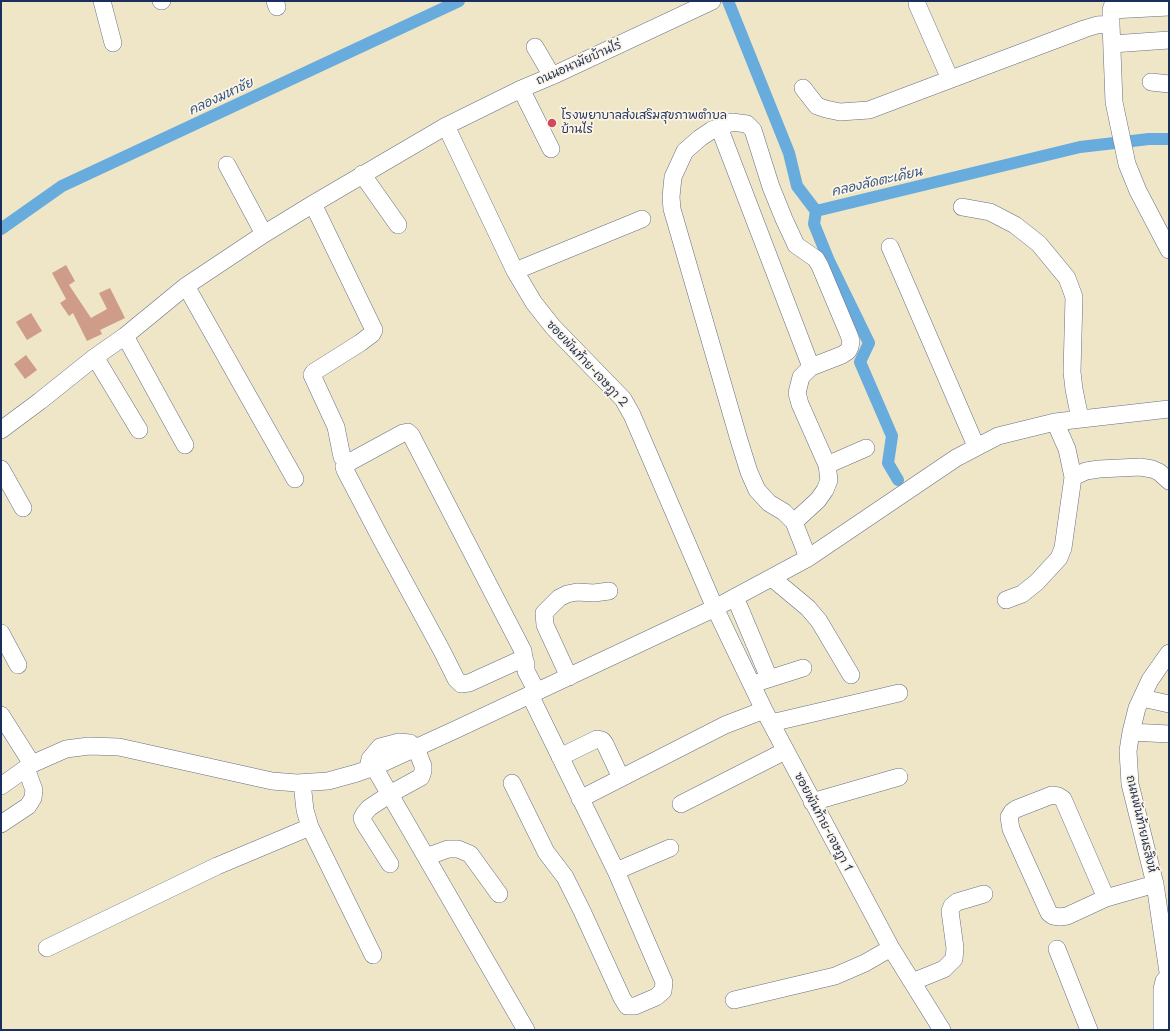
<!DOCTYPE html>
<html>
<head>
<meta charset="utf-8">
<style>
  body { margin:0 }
  #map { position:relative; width:1170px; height:1031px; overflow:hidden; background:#efe5c7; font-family:"Playpen Sans",sans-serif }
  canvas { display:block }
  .frame { position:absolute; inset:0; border:2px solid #1b2f5e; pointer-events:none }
</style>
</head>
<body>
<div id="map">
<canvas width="1170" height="1031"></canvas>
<div class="frame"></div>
</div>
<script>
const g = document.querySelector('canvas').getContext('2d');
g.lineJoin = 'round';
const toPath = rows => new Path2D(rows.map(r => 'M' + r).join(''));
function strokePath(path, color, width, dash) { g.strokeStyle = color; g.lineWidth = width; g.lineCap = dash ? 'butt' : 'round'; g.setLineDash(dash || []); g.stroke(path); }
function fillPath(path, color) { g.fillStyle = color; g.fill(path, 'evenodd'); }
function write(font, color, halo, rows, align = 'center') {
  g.font = font + ' "Playpen Sans","Playpen Sans Thai",sans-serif'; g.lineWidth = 3.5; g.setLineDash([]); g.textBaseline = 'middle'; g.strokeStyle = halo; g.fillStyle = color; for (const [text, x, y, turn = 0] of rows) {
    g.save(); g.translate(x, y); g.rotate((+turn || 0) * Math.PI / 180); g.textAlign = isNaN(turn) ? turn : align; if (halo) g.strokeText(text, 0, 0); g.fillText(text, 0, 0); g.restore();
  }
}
strokePath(toPath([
  [728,1,789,153,797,186,816,211,1080,147,1149,139,1169,139],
  [816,211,814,224,829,261,869,343,860,362,892,436,888,463,898,480],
  [1,229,62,186,459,1]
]), '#68abdd', 12);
fillPath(toPath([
  [66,265,75,281,69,285,91,318,107,309,99,293,110,288,125,318,100,330,102,334,87,341,73,313,69,316,60,303,66,299,52,273],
  [31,313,42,331,27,340,16,322],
  [26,355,37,370,25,379,14,364]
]), '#cf9c8a');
const minor = toPath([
  [102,1,113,43],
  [161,1,162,1],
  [275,1,277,7],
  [1114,1,1111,10,1111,24,1114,102,1127,164,1138,191,1169,250],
  [917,4,950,79],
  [1111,10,1169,7],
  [1112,44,1169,40],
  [535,47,552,76],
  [1151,82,1169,84],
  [803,88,817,106,826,109,840,112,869,110,1084,29,1097,25,1111,24],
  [521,89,551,149],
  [446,126,515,271,534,303,553,327,623,399,632,415,715,608,764,710,891,948,942,1030],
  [719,127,811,367],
  [227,165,264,234],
  [362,174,398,225],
  [313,204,374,330,372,334,360,343,314,372,312,375,336,427,342,457],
  [962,207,990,212,1015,225,1039,244,1067,278,1074,297,1072,372,1074,389,1080,419],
  [890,247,976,446],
  [515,271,642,219],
  [186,286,295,479],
  [125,336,185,445],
  [95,357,139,430],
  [1,430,40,401,95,357,125,336,186,286,264,234,313,204,446,126,521,89,552,76,712,1],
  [827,465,866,448],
  [1,469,23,508],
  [1073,477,1086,471,1099,469,1140,467,1152,469,1159,472,1169,481],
  [794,522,818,500,825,490,829,480,827,465,800,404,797,393,801,377,811,367,842,355,848,351,850,347,851,341,849,335,820,266,816,259,796,245,784,219,771,187,753,130,747,124,732,122,712,130,700,138,685,151,673,177,671,197,672,209,739,440,749,472,757,490,769,503,784,512,794,522,808,558],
  [772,578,808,608,819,621,851,675],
  [735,597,769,678],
  [1006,600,1022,594,1037,582,1059,558,1063,548,1073,477,1067,449,1055,422],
  [1,633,18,665],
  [1169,653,1150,680,1137,708,1131,732,1128,751,1130,784,1155,884,1169,979],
  [524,658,469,683,461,684,456,679,442,651,380,537,345,470,344,467,346,464,403,433,408,432,411,435,523,651,524,658,526,664,526,671,537,692],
  [569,677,545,625,544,613,559,598,567,594,577,592,594,593,609,591],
  [759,682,803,668],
  [1142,698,1169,704],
  [1,715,32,764],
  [771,723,899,693],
  [1131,732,1169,734],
  [560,757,597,739,602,740,605,744,621,778],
  [374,767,526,1030],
  [368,769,370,759,380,747,399,742,410,743,416,748,423,766,423,771,421,777,390,794,369,808,364,814,362,818,364,823,390,864],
  [302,783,305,810,310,827,373,955],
  [512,783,546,852,565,877,582,911,622,998,627,1006,635,1006,656,997,663,991,664,982,616,871,530,695],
  [1,786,32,764,66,749,89,746,119,747,272,781,297,783,328,781,357,773,374,767,457,729,715,608,808,558,956,458,998,436,1055,422,1169,409],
  [580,799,725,725,764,710],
  [812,802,899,777],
  [681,804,785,751],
  [1,824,28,806,33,798,34,790,26,768],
  [426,857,448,849,458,849,470,854,499,894],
  [616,871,670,848],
  [1106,898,1063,799,1058,796,1052,795,1016,809,1012,812,1009,817,1011,829,1049,913,1053,916,1060,917,1067,916,1106,898,1155,884],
  [47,948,217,866,310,827],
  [1057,949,1089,1030],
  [912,982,944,969,954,959,955,948,950,911,952,906,957,902,984,894],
  [734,1000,835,976,865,963,891,948],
  [1162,1030,1162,989,1164,981,1169,975]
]);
strokePath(minor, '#656f83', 18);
strokePath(minor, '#fff', 17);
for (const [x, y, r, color] of [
  [552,123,5,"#d1495b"]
]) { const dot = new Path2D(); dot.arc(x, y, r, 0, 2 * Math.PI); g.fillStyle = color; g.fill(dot); strokePath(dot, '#fcf5e5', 1.5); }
write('12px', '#1b2f5e', '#fcf5e5', [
  ["ถนนอนามัยบ้านไร่",579,63,-24],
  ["ซอยพันท้าย-เจษฎา 2",587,364,47],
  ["ซอยพันท้าย-เจษฎา 1",823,822,62],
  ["ถนนพันท้ายนรสิงห์",1141,824,77]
]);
write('12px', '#1b2f5e', '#fcf5e5', [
  ["โรงพยาบาลส่งเสริมสุขภาพตำบล",561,116],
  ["บ้านไร่",561,130]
], 'left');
write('italic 13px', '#325484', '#fcf5e5', [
  ["คลองมหาชัย",221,97,-25],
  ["คลองลัดตะเคียน",877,182,-13]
]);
</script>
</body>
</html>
